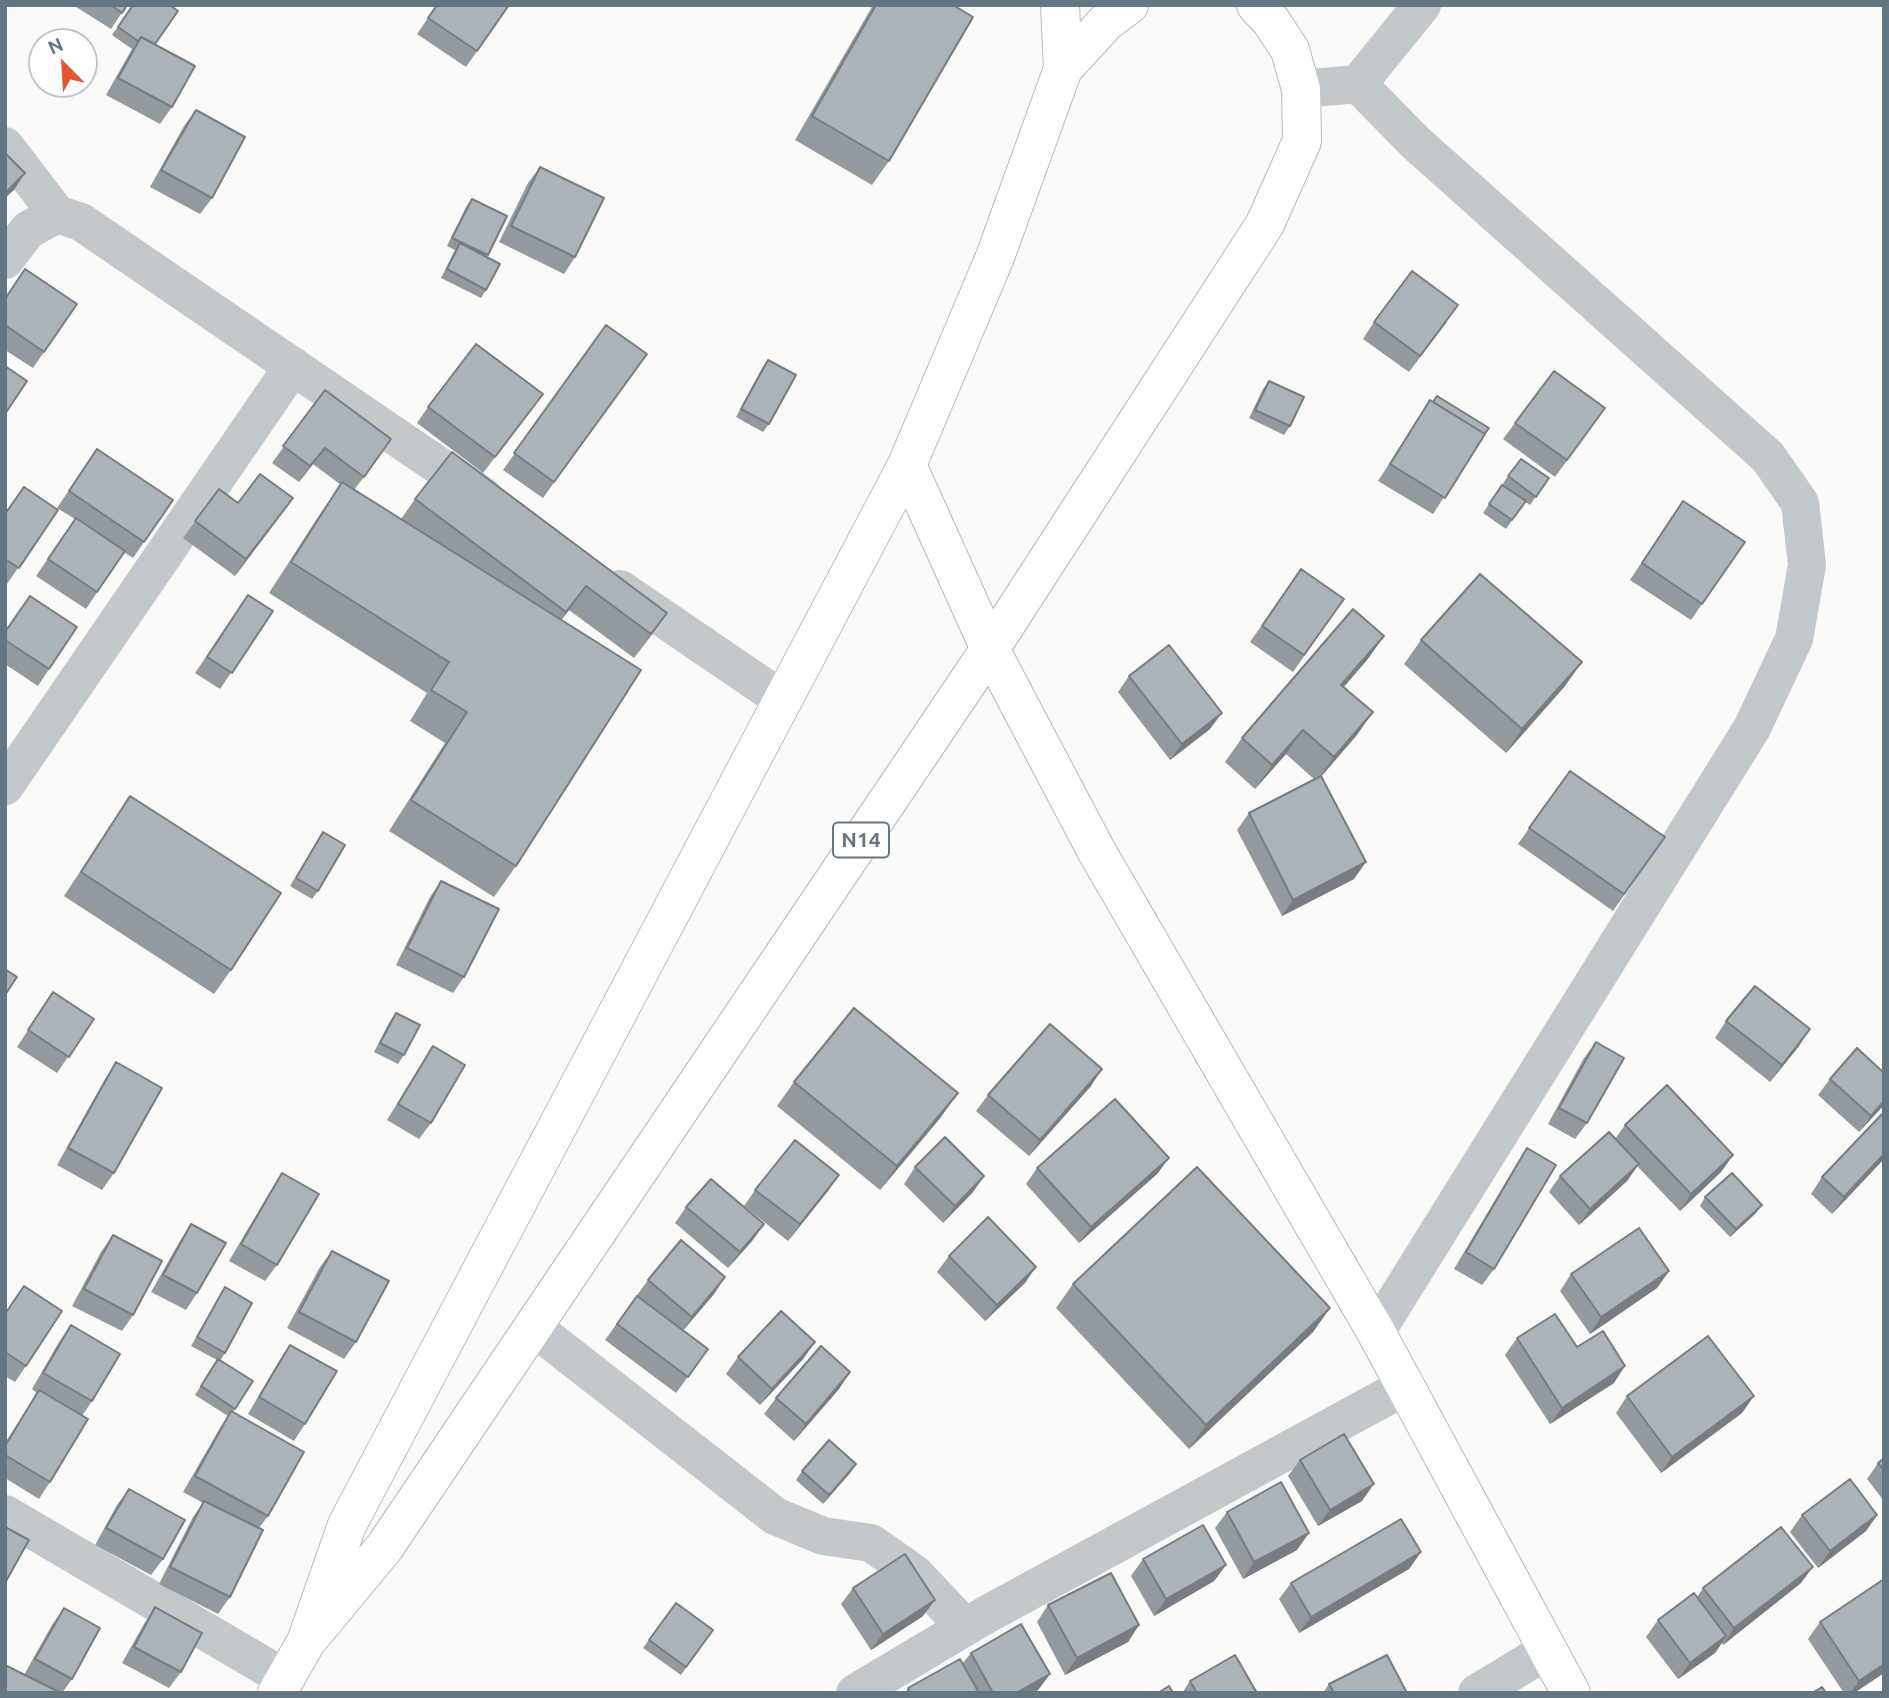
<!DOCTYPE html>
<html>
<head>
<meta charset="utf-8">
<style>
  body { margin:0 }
  #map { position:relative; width:1889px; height:1698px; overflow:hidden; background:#fafaf8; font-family:Ubuntu,sans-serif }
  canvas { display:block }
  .frame { position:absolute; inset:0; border:7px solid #657683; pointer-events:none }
  .north { position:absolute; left:28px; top:28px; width:70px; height:70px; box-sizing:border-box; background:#fff; border:2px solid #c1c8cd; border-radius:50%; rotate:336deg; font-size:19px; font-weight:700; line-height:28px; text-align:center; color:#657683 }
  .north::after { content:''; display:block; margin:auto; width:24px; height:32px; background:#e4572e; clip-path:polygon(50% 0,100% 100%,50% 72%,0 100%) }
</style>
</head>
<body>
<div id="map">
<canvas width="1889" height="1698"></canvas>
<div class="frame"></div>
<div class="north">N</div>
</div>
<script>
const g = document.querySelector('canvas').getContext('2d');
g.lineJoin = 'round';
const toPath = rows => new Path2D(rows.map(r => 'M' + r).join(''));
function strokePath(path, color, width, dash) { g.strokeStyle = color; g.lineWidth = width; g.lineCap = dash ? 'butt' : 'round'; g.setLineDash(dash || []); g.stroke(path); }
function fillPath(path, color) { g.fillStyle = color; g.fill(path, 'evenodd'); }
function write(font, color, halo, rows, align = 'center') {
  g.font = font + ' Ubuntu,sans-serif'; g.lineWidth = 7; g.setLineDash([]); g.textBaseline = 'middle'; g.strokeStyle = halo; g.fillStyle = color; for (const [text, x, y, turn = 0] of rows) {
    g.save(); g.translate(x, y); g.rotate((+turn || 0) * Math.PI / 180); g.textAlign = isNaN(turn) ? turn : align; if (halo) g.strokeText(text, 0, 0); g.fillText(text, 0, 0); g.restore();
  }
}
const secondary = toPath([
  [907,465,990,649,1097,852,1376,1332,1571,1693]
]);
const primary = toPath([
  [1063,69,1106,22,1129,5],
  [306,1642,384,1548,990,649,1265,224,1302,141,1301,89,1290,50,1271,21,1256,5],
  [277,1693,306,1642,347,1525,907,465,995,257,1063,69,1060,5]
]);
strokePath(secondary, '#b3babf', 40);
strokePath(primary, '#b5babe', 40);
strokePath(toPath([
  [1358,84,1416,143,1768,457,1800,503,1807,565,1794,639,1752,728,1376,1332],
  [1301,89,1358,84,1422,5],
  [5,146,57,214],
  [5,260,28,230,57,214,81,222,483,496],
  [620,589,783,700],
  [5,786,293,366],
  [533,1327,775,1516,823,1536,871,1543,915,1574,965,1627],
  [5,1514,285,1678],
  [855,1693,984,1616,1406,1386],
  [1477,1693,1548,1650]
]), '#c3c8cc', 38);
strokePath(secondary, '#fff', 38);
strokePath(primary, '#fff', 38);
fillPath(toPath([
  [73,5,127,5,111,29],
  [133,5,155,44,172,107,160,124,106,95,132,49,112,35],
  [437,5,509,5,466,67,417,34],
  [873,5,953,5,889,161,872,185,795,140],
  [196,110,212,198,200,214,150,187,184,126],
  [540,167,575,257,564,274,499,242,528,183],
  [472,199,507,216,486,257,486,290,481,298,441,278,455,250,447,246,466,207],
  [5,298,77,304,33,368,5,350],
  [1374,322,1447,322,1409,372,1363,339],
  [606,325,647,354,543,498,503,470],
  [768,360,769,424,763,432,736,417,762,368],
  [1269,381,1290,426,1284,435,1249,418,1263,389],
  [325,390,380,456,354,490,401,519,415,499,667,613,634,658,569,610,561,620,516,866,494,897,389,831,445,743,410,721,427,693,269,593,320,514,341,485,313,464,299,482,272,463],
  [543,394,483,473,417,423,428,407],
  [1430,400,1482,439,1433,514,1378,481],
  [1515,423,1594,424,1555,477,1503,439],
  [85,466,173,500,133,558,124,552,86,609,36,576,75,519,57,508],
  [1508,476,1549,478,1530,505,1525,502,1506,529,1483,513],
  [219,489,238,503,293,498,235,576,183,538],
  [58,510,7,584,5,583,5,514],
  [1671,518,1745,542,1691,620,1630,580],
  [1301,569,1344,599,1293,672,1250,642],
  [237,611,273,611,220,689,195,673],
  [5,632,49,669,38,686,5,664],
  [1384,636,1367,660,1344,687,1373,712,1356,736,1321,777,1354,879,1282,916,1237,830,1249,813,1315,780,1286,754,1255,789,1225,762,1242,738],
  [1421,640,1565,686,1506,753,1404,664],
  [1129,676,1210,729,1170,760,1118,692],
  [1570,771,1665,837,1613,911,1518,844],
  [130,796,231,970,214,994,64,896],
  [323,832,318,891,312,899,290,886],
  [441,881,464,977,453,993,396,965,430,897],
  [53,992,94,1019,57,1073,17,1047],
  [396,1013,404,1055,398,1064,374,1052,390,1021],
  [1726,1021,1799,1046,1770,1082,1715,1038],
  [1596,1042,1587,1123,1575,1139,1548,1124,1584,1058],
  [433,1046,431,1123,419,1139,387,1120,422,1063],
  [116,1062,114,1173,102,1190,57,1165,105,1079],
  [1884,1073,1884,1105,1859,1132,1818,1095,1830,1079],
  [794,1082,941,1117,880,1190,777,1106],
  [1091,1086,1029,1156,976,1111,988,1095],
  [1884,1112,1884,1159,1832,1214,1811,1194,1822,1177],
  [1625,1125,1733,1155,1721,1172,1680,1211,1637,1166,1627,1181,1579,1225,1549,1192,1560,1176,1615,1139],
  [1527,1148,1494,1269,1482,1285,1454,1269,1516,1165],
  [1169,1158,1157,1174,1079,1243,1026,1184,1037,1168],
  [915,1167,984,1176,973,1192,943,1223,904,1184],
  [282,1173,277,1265,265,1281,229,1261,271,1190],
  [755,1190,828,1191,788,1241,744,1206],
  [1705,1197,1756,1213,1730,1237,1700,1206],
  [686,1207,764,1224,752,1241,728,1268,675,1223],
  [191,1224,197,1293,186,1310,151,1292,180,1241],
  [113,1235,133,1315,122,1331,72,1306,101,1252],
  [332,1251,356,1342,344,1359,287,1328,320,1267],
  [949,1256,1025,1283,985,1321,937,1272],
  [1669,1271,1657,1288,1590,1334,1560,1291,1571,1274],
  [725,1277,714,1294,683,1330,708,1349,676,1393,605,1340,648,1280],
  [1073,1284,1330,1308,1313,1332,1189,1449,1056,1308],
  [24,1286,26,1366,15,1382,5,1376,5,1313],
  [225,1287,225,1353,220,1361,253,1381,233,1412,268,1516,259,1528,230,1597,218,1614,159,1584,193,1517,203,1503,183,1492,220,1428,228,1416,195,1395,217,1360,191,1346],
  [71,1325,92,1401,82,1416,50,1482,39,1499,5,1478,5,1443,37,1393,32,1389,59,1342],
  [1517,1338,1577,1347,1614,1383,1550,1424,1505,1355],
  [815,1342,803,1359,760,1405,726,1374,738,1357],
  [290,1345,305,1424,294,1441,248,1414,279,1361],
  [850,1372,839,1389,794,1441,764,1414,776,1398],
  [1627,1396,1742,1413,1661,1473,1616,1413],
  [1884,1458,1884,1501,1867,1479,1878,1463],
  [1300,1460,1362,1501,1318,1526,1288,1476],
  [802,1471,850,1473,823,1504,796,1480],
  [129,1489,163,1559,151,1575,95,1545,117,1505],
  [1227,1512,1297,1550,1243,1579,1215,1528],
  [1802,1515,1877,1515,1866,1531,1818,1568,1790,1532],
  [1421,1552,1409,1569,1299,1633,1279,1599,1291,1583],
  [1143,1559,1226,1565,1214,1581,1154,1616,1131,1576],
  [1801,1583,1723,1645,1722,1643,1715,1653,1678,1679,1646,1637,1658,1620,1697,1597,1703,1588],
  [853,1588,923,1616,871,1650,841,1604],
  [676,1603,713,1630,681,1675,643,1648],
  [1048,1605,1139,1625,1128,1642,1065,1675,1037,1622],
  [155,1607,181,1672,169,1688,122,1663,144,1624],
  [64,1608,72,1679,62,1693,5,1693,24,1675,52,1625],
  [1820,1622,1884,1673,1854,1693,1844,1693,1808,1639],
  [971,1653,1050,1674,1038,1690,1033,1693,905,1693,908,1688,962,1664],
  [1190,1681,1257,1693,1182,1693],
  [1329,1684,1407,1693,1323,1693]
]), '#929a9f');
fillPath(toPath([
  [25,173,14,190,5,198,5,193],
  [325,448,313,464,299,482,310,466],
  [293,498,281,515,235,576,246,559],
  [586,586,569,610,549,636,566,612],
  [667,613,650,637,634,658,651,634],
  [1384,636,1367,660,1324,709,1341,685],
  [1582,662,1565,686,1506,753,1522,729],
  [1373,712,1356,736,1317,781,1334,757],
  [1222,713,1210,729,1170,760,1182,744],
  [1303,730,1286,754,1255,789,1272,765],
  [1366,862,1354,879,1282,916,1293,900],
  [1810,1029,1799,1046,1770,1082,1782,1065],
  [1102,1069,1091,1086,1029,1156,1040,1140],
  [958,1093,941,1117,880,1190,897,1166],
  [1884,1101,1884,1105,1859,1132,1871,1116],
  [1884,1154,1884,1159,1832,1214,1844,1197],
  [1733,1155,1721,1172,1680,1211,1691,1194],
  [1169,1158,1157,1174,1079,1243,1091,1227],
  [1639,1164,1627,1181,1579,1225,1590,1209],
  [839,1175,828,1191,788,1241,800,1224],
  [984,1176,973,1192,943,1223,955,1206],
  [1762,1205,1756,1213,1730,1237,1736,1229],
  [764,1224,752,1241,728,1268,740,1252],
  [1036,1267,1025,1283,985,1321,997,1305],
  [1669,1271,1657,1288,1590,1334,1601,1317],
  [725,1277,714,1294,681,1333,692,1317],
  [1330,1308,1313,1332,1189,1449,1206,1425],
  [815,1342,803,1359,760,1405,772,1389],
  [1625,1366,1614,1383,1550,1424,1562,1408],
  [850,1372,839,1389,794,1441,806,1424],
  [1754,1396,1742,1413,1661,1473,1672,1457],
  [856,1464,850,1473,823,1504,829,1495],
  [1374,1484,1362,1501,1318,1526,1330,1510],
  [1877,1515,1866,1531,1818,1568,1830,1551],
  [1309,1533,1297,1550,1243,1579,1254,1562],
  [1421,1552,1409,1569,1299,1633,1311,1617],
  [1226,1565,1214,1581,1154,1616,1166,1599],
  [1813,1567,1801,1583,1723,1645,1734,1628],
  [935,1600,923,1616,871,1650,883,1634],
  [1139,1625,1128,1642,1065,1675,1077,1658],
  [1726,1636,1715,1653,1678,1679,1690,1663],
  [1884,1664,1884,1673,1854,1693,1850,1693,1859,1681],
  [1050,1674,1038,1690,1033,1693,1016,1693]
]), '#777d82');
const building = toPath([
  [111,5,127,5,122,13,111,5],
  [133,5,170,5,178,11,155,44,141,37,138,41,118,27,133,5],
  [437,5,509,5,477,51,428,18,437,5],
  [876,5,953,5,973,17,889,161,812,116,876,5],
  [141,37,195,66,172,107,118,78,141,37],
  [196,110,245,137,212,198,161,170,196,110],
  [5,153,25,173,5,193,5,153],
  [540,167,604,198,575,257,511,226,540,167],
  [472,199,507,216,488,255,452,238,472,199],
  [460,243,500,264,486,290,447,269,460,243],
  [25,269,77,304,44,352,5,325,5,299,25,269],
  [1412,271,1458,305,1420,356,1374,322,1412,271],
  [606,325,647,354,554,482,514,453,606,325],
  [476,344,543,394,495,457,428,407,476,344],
  [768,360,796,375,769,424,741,409,768,360],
  [5,366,27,381,5,414,5,366],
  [1554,371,1605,408,1567,460,1515,423,1554,371],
  [1269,381,1304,397,1290,426,1255,410,1269,381],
  [325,390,391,439,364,477,325,448,310,466,283,446,325,390],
  [1437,396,1489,428,1484,435,1485,434,1433,402,1437,396],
  [1430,400,1485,434,1445,498,1390,464,1430,400],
  [97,449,173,500,144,542,69,491,97,449],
  [452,452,667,613,651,634,586,586,566,612,415,499,452,452],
  [1521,459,1549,478,1536,497,1508,476,1521,459],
  [260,474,293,498,246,559,195,521,219,489,238,503,260,474],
  [342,482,641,670,516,866,411,800,467,712,431,690,449,662,291,562,342,482],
  [1502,485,1526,501,1512,520,1489,504,1502,485],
  [24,487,58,510,19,568,5,559,5,514,24,487],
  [1683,501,1745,542,1702,604,1642,563,1683,501],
  [76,518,125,551,97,592,48,559,76,518],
  [1301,569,1344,599,1304,655,1262,626,1301,569],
  [1480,574,1582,662,1522,729,1421,640,1480,574],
  [248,595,273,611,232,673,207,657,248,595],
  [30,596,77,627,49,669,5,640,5,632,30,596],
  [1353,609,1384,636,1341,685,1373,712,1334,757,1303,730,1272,765,1242,738,1353,609],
  [1169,645,1222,713,1182,744,1129,676,1169,645],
  [1570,771,1665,837,1624,894,1529,828,1570,771],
  [1321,776,1366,862,1293,900,1249,813,1321,776],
  [130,796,281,893,231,970,81,872,130,796],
  [323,832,345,845,318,891,296,878,323,832],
  [441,881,499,909,464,977,407,948,441,881],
  [5,969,17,977,5,995,5,969],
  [1755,986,1810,1029,1782,1065,1726,1021,1755,986],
  [53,992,94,1019,69,1057,28,1030,53,992],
  [854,1008,958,1093,897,1166,794,1082,854,1008],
  [396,1013,420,1025,404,1055,380,1043,396,1013],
  [1050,1024,1102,1069,1040,1140,988,1095,1050,1024],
  [1596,1042,1624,1058,1587,1123,1559,1108,1596,1042],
  [433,1046,465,1065,431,1123,398,1104,433,1046],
  [1857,1048,1884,1073,1884,1101,1871,1116,1830,1079,1857,1048],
  [116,1062,162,1088,114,1173,68,1148,116,1062],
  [1667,1085,1733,1155,1691,1194,1625,1125,1667,1085],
  [1115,1099,1169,1158,1091,1227,1037,1168,1115,1099],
  [1884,1112,1884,1154,1844,1197,1822,1177,1884,1112],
  [1609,1132,1639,1164,1590,1209,1560,1176,1609,1132],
  [945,1137,984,1176,955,1206,915,1167,945,1137],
  [795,1140,839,1175,800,1224,755,1190,795,1140],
  [1527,1148,1556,1165,1494,1269,1466,1252,1527,1148],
  [1197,1167,1330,1308,1206,1425,1073,1284,1197,1167],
  [282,1173,319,1194,277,1265,241,1244,282,1173],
  [1732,1173,1762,1205,1736,1229,1705,1197,1732,1173],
  [711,1179,764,1224,740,1252,686,1207,711,1179],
  [988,1217,1036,1267,997,1305,949,1256,988,1217],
  [191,1224,226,1243,197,1293,163,1275,191,1224],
  [1639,1228,1669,1271,1601,1317,1571,1274,1639,1228],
  [113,1235,162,1261,133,1315,84,1289,113,1235],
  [681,1240,725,1277,692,1317,648,1280,681,1240],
  [332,1251,389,1281,356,1342,299,1312,332,1251],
  [24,1286,62,1311,26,1366,5,1352,5,1314,24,1286],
  [225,1287,252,1303,225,1353,197,1337,225,1287],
  [637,1296,708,1349,688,1377,617,1324,637,1296],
  [781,1311,815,1342,772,1389,738,1357,781,1311],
  [1555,1314,1577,1347,1603,1331,1625,1366,1562,1408,1517,1338,1555,1314],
  [71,1325,120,1354,92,1401,43,1373,71,1325],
  [1708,1336,1754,1396,1672,1457,1627,1396,1708,1336],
  [290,1345,337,1371,305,1424,259,1397,290,1345],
  [821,1346,850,1372,806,1424,776,1398,821,1346],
  [218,1359,253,1381,235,1409,201,1386,218,1359],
  [39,1390,88,1419,50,1482,5,1455,5,1446,39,1390],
  [231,1411,304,1452,268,1516,195,1476,231,1411],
  [1344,1434,1374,1484,1330,1510,1300,1460,1344,1434],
  [829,1440,856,1464,829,1495,802,1471,829,1440],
  [1884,1458,1884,1470,1878,1463,1884,1458],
  [1850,1479,1877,1515,1830,1551,1802,1515,1850,1479],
  [1281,1482,1309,1533,1254,1562,1227,1512,1281,1482],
  [129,1489,185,1520,163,1559,106,1528,129,1489],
  [204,1501,263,1530,230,1597,170,1567,204,1501],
  [1401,1519,1421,1552,1311,1617,1291,1583,1401,1519],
  [1203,1525,1226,1565,1166,1599,1143,1559,1203,1525],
  [5,1527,29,1540,5,1583,5,1527],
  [1781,1527,1813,1567,1734,1628,1703,1588,1781,1527],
  [905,1554,935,1600,883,1634,853,1588,905,1554],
  [1111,1573,1139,1625,1077,1658,1048,1605,1111,1573],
  [1884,1579,1884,1664,1859,1681,1820,1622,1884,1579],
  [1694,1593,1726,1636,1690,1663,1658,1620,1694,1593],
  [676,1603,713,1630,686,1667,649,1640,676,1603],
  [155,1607,202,1633,181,1672,134,1647,155,1607],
  [64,1608,100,1628,72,1679,35,1659,64,1608],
  [1021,1624,1050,1674,1016,1693,993,1693,971,1653,1021,1624],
  [1235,1655,1257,1693,1197,1693,1190,1681,1235,1655],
  [1387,1655,1407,1693,1334,1693,1329,1684,1387,1655],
  [960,1659,979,1693,910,1693,908,1688,960,1659],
  [5,1665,61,1693,5,1693,5,1665],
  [1169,1686,1173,1693,1158,1693,1169,1686],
  [1822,1687,1826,1693,1812,1693,1822,1687]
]);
fillPath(building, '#aab3b9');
strokePath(building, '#777d82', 2);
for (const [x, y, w] of [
  [861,840,56]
]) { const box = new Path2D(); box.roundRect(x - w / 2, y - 17.5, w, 35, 5); g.fillStyle = '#fff'; g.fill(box); strokePath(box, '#657683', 2); }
write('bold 21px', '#657683', null, [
  ["N14",861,840]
]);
</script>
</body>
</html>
